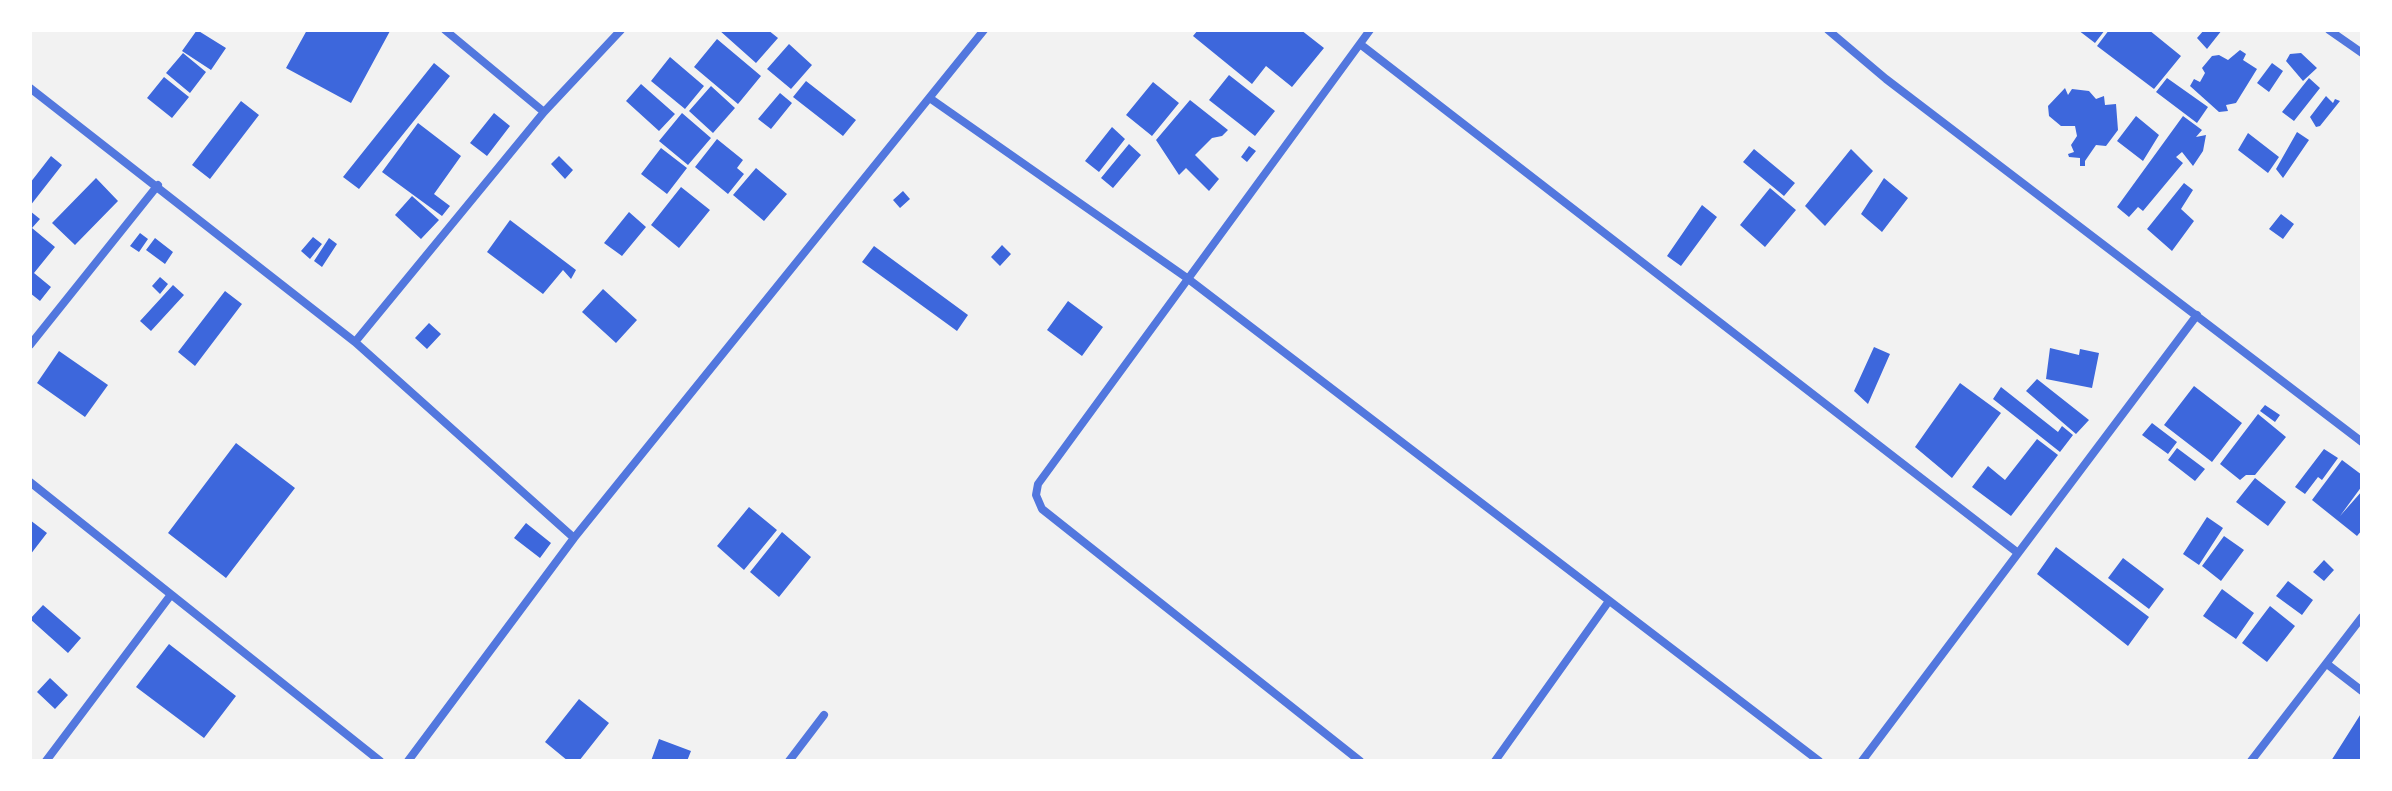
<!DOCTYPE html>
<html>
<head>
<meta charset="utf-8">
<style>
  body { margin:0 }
  #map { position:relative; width:2392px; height:791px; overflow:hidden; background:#f2f2f2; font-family:"Playfair Display",serif }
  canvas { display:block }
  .frame { position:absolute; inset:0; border:32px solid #fff; pointer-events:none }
</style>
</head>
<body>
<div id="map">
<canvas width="2392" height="791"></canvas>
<div class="frame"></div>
</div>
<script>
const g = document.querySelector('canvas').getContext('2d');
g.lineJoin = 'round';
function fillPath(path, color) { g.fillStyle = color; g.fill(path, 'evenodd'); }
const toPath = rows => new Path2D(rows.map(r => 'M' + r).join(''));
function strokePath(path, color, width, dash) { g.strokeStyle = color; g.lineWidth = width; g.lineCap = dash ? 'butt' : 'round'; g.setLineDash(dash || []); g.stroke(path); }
fillPath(toPath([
  [197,30,226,48,211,70,182,51],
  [307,30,390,31,351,103,286,68],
  [719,30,768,30,778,38,756,63],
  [1198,30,1301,30,1324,48,1292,87,1266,66,1252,84,1193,36],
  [2078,30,2105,30,2095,43],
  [2109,30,2149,30,2181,56,2154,89,2097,46],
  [2204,30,2222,30,2207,49,2197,38],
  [717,39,761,76,738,104,694,67],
  [789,44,812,65,791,89,767,69],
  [2240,50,2246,54,2243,60,2257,69,2236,103,2226,105,2228,111,2219,112,2190,86,2194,79,2200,82,2205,73,2202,68,2212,56,2219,55,2228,60],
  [183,53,206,72,190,93,166,73],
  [2301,53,2317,68,2303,81,2286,61,2290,54],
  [670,57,704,86,685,109,651,81],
  [434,63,450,76,359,189,343,177],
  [2272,63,2283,71,2269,92,2257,83],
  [1229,75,1275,111,1255,136,1209,100],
  [164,77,189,97,172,118,147,98],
  [2167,78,2208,107,2197,123,2156,92],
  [2309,78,2320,88,2294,121,2282,112],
  [806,81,856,120,843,136,793,97],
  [1153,82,1179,103,1152,136,1126,115],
  [641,84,675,114,659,131,626,101],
  [711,86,735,108,713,133,689,111],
  [2065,88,2068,95,2072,89,2089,91,2096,99,2104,96,2105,105,2116,104,2118,130,2106,146,2096,145,2085,161,2085,166,2080,166,2080,158,2069,157,2068,154,2074,152,2071,145,2077,136,2075,126,2061,126,2049,116,2048,106],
  [780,93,792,103,771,129,758,119],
  [2326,96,2333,103,2335,99,2340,101,2320,126,2316,127,2310,117],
  [1190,100,1228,130,1222,136,1212,138,1195,155,1219,179,1209,191,1186,168,1179,175,1156,140],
  [241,101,259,115,210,179,192,165],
  [494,113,510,126,487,156,470,143],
  [682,113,711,138,688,165,659,141],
  [2136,116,2159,135,2143,161,2117,141],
  [2183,116,2202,130,2196,137,2206,135,2203,151,2193,166,2182,152,2176,157,2183,163,2143,211,2138,207,2129,217,2117,207],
  [418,123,461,156,434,194,450,206,442,216,382,172],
  [1112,127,1125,139,1099,172,1085,161],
  [2297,132,2309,140,2283,178,2276,169],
  [2248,133,2279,157,2268,173,2238,150],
  [717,139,743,160,737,168,744,174,728,194,695,167],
  [1129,144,1141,155,1113,188,1101,178],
  [1249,146,1256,151,1247,162,1241,157],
  [661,148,687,168,667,194,641,174],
  [1754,149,1795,183,1784,196,1743,162],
  [1851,149,1873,171,1825,226,1805,206],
  [51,156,62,165,30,206,30,183],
  [559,156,573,170,565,179,551,164],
  [756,168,787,194,764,221,733,195],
  [96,178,118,201,75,245,52,223],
  [1884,178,1908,198,1882,232,1861,214],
  [2184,183,2193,190,2181,209,2194,221,2172,251,2147,229],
  [681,187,710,210,679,248,651,225],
  [1770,188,1796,210,1765,247,1740,225],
  [903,191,910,199,900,208,893,200],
  [412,196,439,220,421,239,395,215],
  [1702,205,1717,217,1681,266,1667,256],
  [30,211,40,219,32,228,55,247,34,273,51,287,40,301,30,293],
  [629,212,646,227,622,256,604,243],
  [2281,214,2294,224,2283,239,2269,229],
  [510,220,576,270,571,279,563,270,543,294,487,252],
  [140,233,148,239,139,252,130,246],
  [313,237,322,244,310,259,301,251],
  [155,238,173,252,165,264,146,250],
  [329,238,337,244,322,267,314,261],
  [1002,245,1011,254,1000,266,991,257],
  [874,246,968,315,957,331,862,262],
  [160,277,168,284,160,294,152,286],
  [173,285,184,295,151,331,140,321],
  [603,289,637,320,616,343,582,312],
  [225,291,242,304,195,366,178,352],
  [1068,301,1103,327,1082,356,1047,330],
  [429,323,441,334,427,349,415,338],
  [1874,347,1890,354,1868,404,1854,391],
  [2050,348,2079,355,2080,349,2099,353,2092,388,2046,379],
  [59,351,108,385,85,417,37,383],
  [2037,379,2089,420,2076,434,2026,391],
  [1960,383,2001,413,1952,478,1915,447],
  [2194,386,2242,423,2212,462,2164,425],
  [2001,387,2058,432,2062,426,2073,435,2060,452,1993,399],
  [2265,405,2280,415,2275,422,2260,411],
  [2258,414,2286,437,2255,475,2246,475,2240,480,2220,464],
  [2152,423,2177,442,2168,454,2142,435],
  [2037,439,2058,455,2011,516,1972,487,1988,466,2005,480],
  [236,443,295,488,226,578,168,533],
  [2177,448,2205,469,2195,481,2168,460],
  [2324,449,2338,458,2322,480,2318,477,2305,494,2295,487],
  [2342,460,2362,475,2362,486,2340,516,2362,491,2362,530,2357,536,2312,500],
  [2255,478,2286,502,2268,526,2236,502],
  [749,507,777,530,744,570,717,546],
  [2207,517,2223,528,2199,565,2183,554],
  [30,520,47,533,30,555],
  [526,523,551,543,540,558,514,538],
  [782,532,811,557,779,597,750,572],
  [2224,536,2244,550,2221,581,2202,566],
  [2056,547,2149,617,2128,646,2037,574],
  [2123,558,2164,589,2149,609,2108,578],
  [2324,560,2334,570,2324,581,2313,572],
  [2288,581,2313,600,2302,615,2276,596],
  [2222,589,2254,613,2236,639,2203,616],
  [43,605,81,638,68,653,30,619],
  [2270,606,2295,626,2267,662,2242,643],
  [169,644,236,696,204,738,136,687],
  [50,678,68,695,55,709,37,692],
  [579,699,609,723,579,761,568,761,545,742],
  [2362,712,2362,761,2331,761],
  [659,739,691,751,687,761,651,761]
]), '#3d67dc');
strokePath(toPath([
  [445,30,544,112],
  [1828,30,1886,79,2362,442],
  [2329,30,2362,53],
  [1360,44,2018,553],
  [30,88,355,342,574,538],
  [931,99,1187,278,1819,761],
  [355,342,544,112,621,30],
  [30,345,158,185],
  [30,482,380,761],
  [2327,664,2362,691],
  [46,761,170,596],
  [408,761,574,538,984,30],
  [789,761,824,715],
  [1360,761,1042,509,1036,495,1038,484,1370,30],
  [1495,761,1609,601],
  [1862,761,2197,315],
  [2251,761,2362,617]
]), '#5277de', 8);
</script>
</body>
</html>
